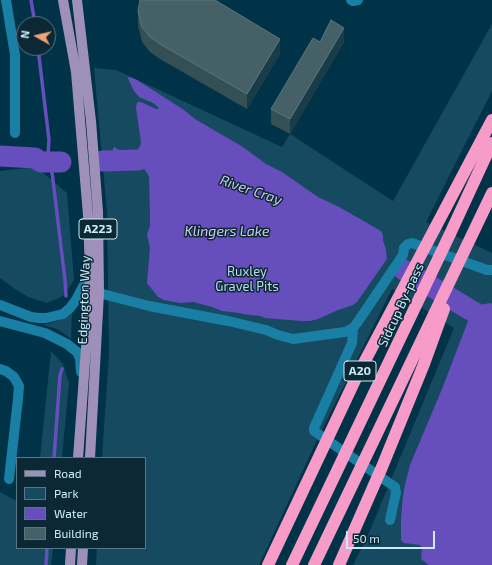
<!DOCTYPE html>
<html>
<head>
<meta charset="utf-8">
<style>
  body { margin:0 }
  #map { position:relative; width:492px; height:565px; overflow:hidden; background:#003347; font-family:"Exo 2",sans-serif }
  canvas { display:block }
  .legend { position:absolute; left:16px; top:457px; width:130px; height:92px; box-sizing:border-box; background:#0b2834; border:1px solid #587684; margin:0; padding:5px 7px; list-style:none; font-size:12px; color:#cbecfc }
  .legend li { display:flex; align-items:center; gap:8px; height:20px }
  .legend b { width:20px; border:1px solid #587684 }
  .north { position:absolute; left:16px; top:16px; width:40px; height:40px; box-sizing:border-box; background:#0b2834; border:1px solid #587684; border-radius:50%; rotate:278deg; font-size:11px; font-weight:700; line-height:16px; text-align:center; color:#cbecfc }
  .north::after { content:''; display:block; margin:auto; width:14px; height:18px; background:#f0a378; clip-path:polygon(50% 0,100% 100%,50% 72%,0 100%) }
  .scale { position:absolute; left:346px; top:531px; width:89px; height:18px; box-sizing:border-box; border:2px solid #cbecfc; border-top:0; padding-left:5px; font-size:12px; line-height:14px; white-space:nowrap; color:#cbecfc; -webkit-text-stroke:3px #0b2834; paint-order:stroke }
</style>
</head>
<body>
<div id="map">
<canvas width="492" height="565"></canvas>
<ul class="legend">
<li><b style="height:5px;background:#9f90ba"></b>Road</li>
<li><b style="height:11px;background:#154a60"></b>Park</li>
<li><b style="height:11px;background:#674ebd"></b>Water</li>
<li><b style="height:11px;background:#456167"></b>Building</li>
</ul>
<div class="north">N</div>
<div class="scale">50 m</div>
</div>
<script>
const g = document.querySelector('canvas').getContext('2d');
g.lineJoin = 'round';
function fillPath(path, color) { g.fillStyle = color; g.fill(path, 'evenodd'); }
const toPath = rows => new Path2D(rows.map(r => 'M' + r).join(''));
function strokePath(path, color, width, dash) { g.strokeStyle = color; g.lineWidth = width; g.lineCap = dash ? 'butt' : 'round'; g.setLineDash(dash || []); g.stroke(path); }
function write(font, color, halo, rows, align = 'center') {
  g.font = font + ' "Exo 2",sans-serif'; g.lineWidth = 3; g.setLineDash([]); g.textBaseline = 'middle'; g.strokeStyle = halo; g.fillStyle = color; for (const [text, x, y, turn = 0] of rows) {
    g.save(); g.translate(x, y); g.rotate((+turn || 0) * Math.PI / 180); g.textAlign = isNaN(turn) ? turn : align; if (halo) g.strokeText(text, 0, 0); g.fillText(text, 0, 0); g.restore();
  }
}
fillPath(toPath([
  [492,24,492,91,426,222,492,253,492,565,353,565,368,535,454,328,392,289,318,438,259,565,96,565,97,548,145,548,145,458,102,458,109,353,107,212,94,68,116,70,282,147,290,134,393,201],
  [36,167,67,193,74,280,63,296,47,303,28,297,15,289,0,278,0,171],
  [72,311,71,339,65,334,57,329,43,325,57,321,62,318],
  [51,351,63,364,69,383,62,458,40,458],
  [0,492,17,501,17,548,53,548,51,565,0,565]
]), '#154a60');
fillPath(toPath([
  [130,77,137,80,184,110,195,119,243,147,266,164,282,172,318,197,339,207,381,231,383,235,383,240,386,250,387,259,357,302,353,305,338,310,318,319,310,321,301,321,265,318,260,316,243,314,239,313,222,311,212,307,193,302,180,303,164,300,158,297,147,283,150,248,147,234,150,226,150,214,149,177,147,173,141,165,137,164,127,164,121,167,116,171,115,168,110,165,109,155,113,151,113,148,115,147,117,149,126,153,137,151,140,146,141,142,136,108,137,103,138,102,141,102,156,109,159,109,158,107,153,103,139,97,134,91,129,81,128,78],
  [490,303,492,304,492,565,429,565,421,559,422,548,420,545,404,543,401,540,401,518,403,496,405,485,410,465,442,389,468,321,468,313,464,308,466,305,470,307]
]), '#674ebd');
strokePath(toPath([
  [31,0,35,24],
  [38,48,49,140,48,154,41,162,52,172,65,280,66,296],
  [54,458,60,375,62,369],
  [46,565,47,548]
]), '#674ebd', 3.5);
strokePath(toPath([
  [0,156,35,158,41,162,61,162],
  [102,161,138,160],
  [404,270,492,323]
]), '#674ebd', 21);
strokePath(toPath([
  [6,0,15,55,15,133],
  [351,0,353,1,358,0],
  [99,293,149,306,228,321,266,330,278,335,293,339,345,332,353,328,357,323,403,255,404,248,408,244,412,243,487,270,492,270],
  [0,305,31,317,39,318,46,318,63,314,70,308,76,300,90,273],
  [0,321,45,333,67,344,77,352,80,358,81,372],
  [353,328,352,343,314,428,314,431,395,487,396,493,390,520],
  [0,369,6,371,14,377,19,386,18,399,9,479]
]), '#1a7fa4', 10);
strokePath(toPath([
  [63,0,76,72,88,215,90,273,87,334,78,458],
  [77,0,91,121,98,212,99,293,90,458],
  [70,565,71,548],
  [82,565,83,548]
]), '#9f90ba', 10);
strokePath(toPath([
  [268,565,357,376,492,120],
  [292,565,450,234,492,143],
  [314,565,492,193],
  [339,565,382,467,424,364,444,309]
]), '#f79bc8', 12);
fillPath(toPath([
  [138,11,280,54,247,109,160,59,150,52,142,42,138,25],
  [320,42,344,42,290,134,271,124,271,109]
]), '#345055');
fillPath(toPath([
  [344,28,344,42,290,134,290,119],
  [280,39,280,54,247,109,247,94]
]), '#193d48');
const building = toPath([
  [140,0,215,0,280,39,247,94,160,44,150,37,142,27,138,11,140,0],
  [331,20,344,28,290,119,271,109,313,38,320,42,331,20]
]);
fillPath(building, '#456167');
strokePath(building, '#5a767e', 1);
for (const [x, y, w] of [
  [98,229,38],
  [360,371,32]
]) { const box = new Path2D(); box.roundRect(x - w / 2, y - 10, w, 20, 3); g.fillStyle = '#0b2834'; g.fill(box); strokePath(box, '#cbecfc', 1); }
write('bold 12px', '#cbecfc', null, [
  ["A223",98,229],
  ["A20",360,371]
]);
write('13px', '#bcdbea', '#0b2834', [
  ["Ruxley",247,272],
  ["Gravel Pits",247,287]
]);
write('13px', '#cbecfc', '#0b2834', [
  ["Edgington Way",84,300,-88],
  ["Sidcup By-pass",401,305,-65]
]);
write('italic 14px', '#cfcce9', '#0b2834', [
  ["River Cray",251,190,19],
  ["Klingers Lake",227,231]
]);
</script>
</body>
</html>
